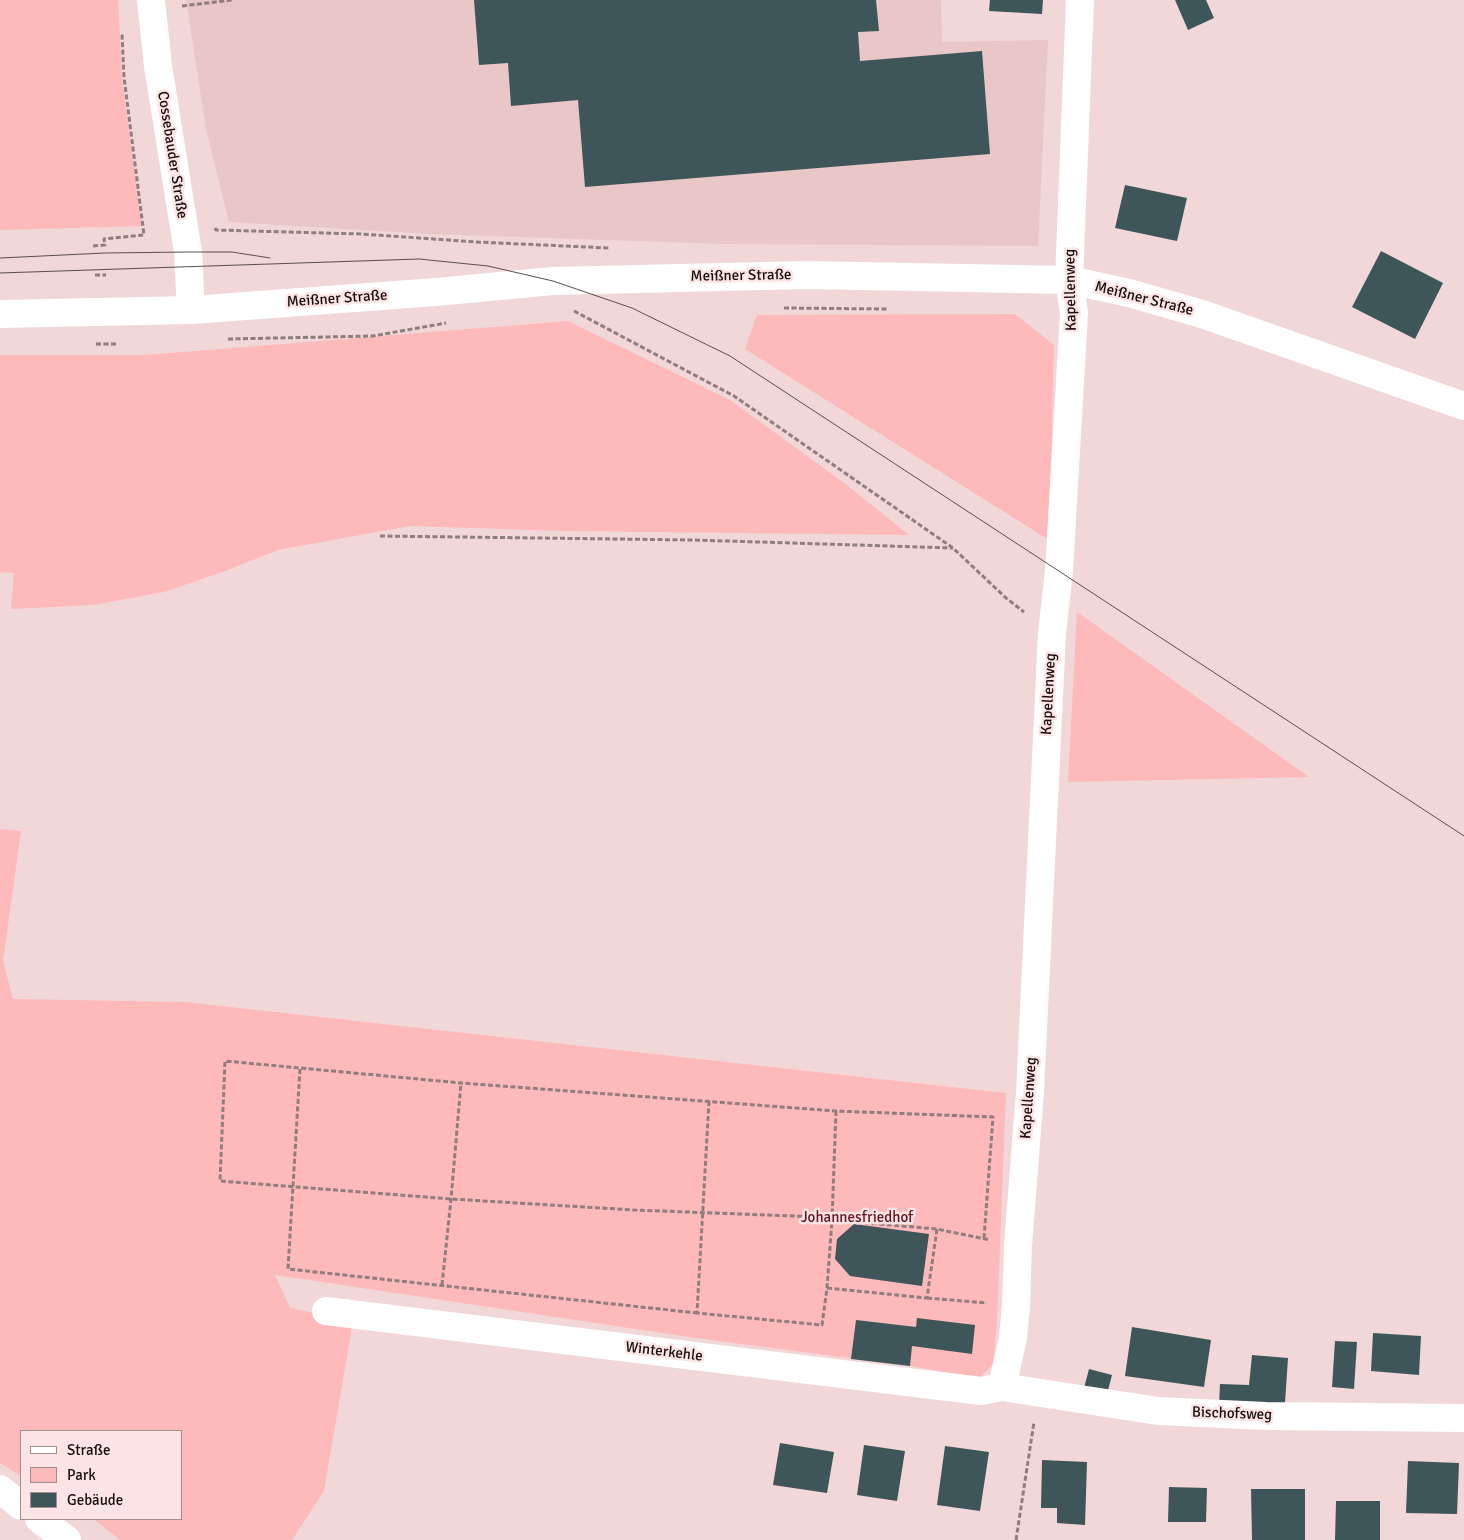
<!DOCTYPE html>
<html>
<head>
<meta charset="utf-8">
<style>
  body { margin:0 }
  #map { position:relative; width:1464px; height:1540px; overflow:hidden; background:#f1d7d7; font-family:Signika,sans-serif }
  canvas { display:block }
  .legend { position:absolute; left:20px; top:1430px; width:162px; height:90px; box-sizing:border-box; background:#fee4e4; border:1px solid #a18e8e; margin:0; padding:6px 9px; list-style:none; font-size:15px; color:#150d0d }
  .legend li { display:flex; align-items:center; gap:10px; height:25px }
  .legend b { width:25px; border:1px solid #a18e8e }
</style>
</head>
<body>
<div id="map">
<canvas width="1464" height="1540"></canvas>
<ul class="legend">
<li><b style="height:6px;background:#fff"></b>Straße</li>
<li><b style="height:14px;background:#feb9ba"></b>Park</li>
<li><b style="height:14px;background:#3e555a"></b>Gebäude</li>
</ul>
</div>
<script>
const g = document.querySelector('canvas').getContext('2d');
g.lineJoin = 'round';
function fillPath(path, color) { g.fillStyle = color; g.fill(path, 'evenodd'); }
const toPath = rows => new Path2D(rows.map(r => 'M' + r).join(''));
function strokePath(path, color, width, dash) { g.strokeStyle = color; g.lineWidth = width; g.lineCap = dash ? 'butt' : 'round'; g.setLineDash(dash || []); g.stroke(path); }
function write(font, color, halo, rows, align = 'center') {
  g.font = font + ' Signika,sans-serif'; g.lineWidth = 5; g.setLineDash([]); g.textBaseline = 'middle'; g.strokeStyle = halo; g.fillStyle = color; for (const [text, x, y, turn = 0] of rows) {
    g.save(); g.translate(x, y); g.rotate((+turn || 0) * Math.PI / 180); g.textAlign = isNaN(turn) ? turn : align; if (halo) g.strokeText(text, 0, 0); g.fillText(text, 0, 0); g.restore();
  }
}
fillPath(toPath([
  [186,0,941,0,942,42,1048,40,1038,246,723,244,430,234,229,222,206,129]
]), '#e9c7c7');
fillPath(toPath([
  [0,0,118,0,122,77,142,226,0,230],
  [1015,314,1054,345,1049,540,745,349,757,315],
  [568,321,730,400,843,482,909,535,563,531,410,526,278,550,225,571,164,592,93,605,11,609,14,573,0,572,0,355,146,355],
  [1077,612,1309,777,1068,782],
  [0,829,21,831,3,961,13,999,185,1002,1006,1093,997,1322,993,1364,980,1378,910,1366,696,1338,275,1275,290,1308,353,1321,324,1491,292,1540,120,1540,94,1519,181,1519,181,1431,21,1431,21,1476,0,1463]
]), '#feb9ba');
fillPath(toPath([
  [474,0,876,0,879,31,858,32,860,61,982,51,990,154,585,187,578,100,511,106,508,63,479,65],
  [990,0,1043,0,1042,14,989,11],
  [1175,0,1206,0,1214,18,1188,30],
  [1125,185,1187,198,1177,241,1115,228],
  [1381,251,1443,283,1415,339,1352,307],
  [854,1224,929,1234,922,1286,850,1276,835,1259,837,1239],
  [917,1318,975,1325,972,1354,912,1346,910,1366,851,1359,856,1320,916,1327],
  [1132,1327,1211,1340,1204,1387,1125,1376],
  [1373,1333,1421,1336,1419,1375,1371,1371],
  [1335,1341,1357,1342,1354,1389,1332,1387],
  [1252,1355,1288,1358,1285,1403,1219,1405,1220,1384,1249,1385],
  [1089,1369,1112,1375,1107,1394,1084,1388],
  [780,1443,834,1452,827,1493,773,1485],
  [864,1445,905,1451,897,1501,857,1495],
  [945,1446,989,1452,980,1511,937,1505],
  [1042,1460,1087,1462,1085,1525,1057,1523,1057,1508,1041,1508],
  [1408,1461,1459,1463,1457,1514,1406,1513],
  [1169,1487,1207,1488,1206,1522,1168,1522],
  [1251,1489,1305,1489,1305,1540,1252,1540],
  [1336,1501,1380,1501,1380,1540,1335,1540]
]), '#3e555a');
strokePath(toPath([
  [182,6,232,0],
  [215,228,216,230,361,234,477,242,609,248],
  [93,246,105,245,104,239,144,235,124,77,122,33],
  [95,275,106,275],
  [784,308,887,309],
  [574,311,734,396,953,548,1006,598,1024,612],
  [228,339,373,336,446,323],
  [96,344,117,344],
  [380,536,694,540,953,548],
  [300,1069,288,1269,697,1313],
  [709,1101,697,1313,822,1325,827,1288,832,1220,836,1111],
  [984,1238,993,1117,836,1111,461,1083,225,1061,220,1181,451,1199,634,1210,820,1217,832,1220,937,1229,990,1240],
  [442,1285,451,1199,461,1083],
  [827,1288,927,1298,937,1229],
  [927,1298,987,1303],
  [1016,1540,1034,1422]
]), '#907d7d', 3, [5, 2.5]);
strokePath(toPath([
  [326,1311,981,1391,1002,1387,1158,1411,1266,1416,1464,1418],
  [1002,1387,1013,1338,1016,1306,1018,1246,1030,1092,1052,633,1059,571,1074,313,1069,280,1080,0],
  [0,1489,21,1506],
  [39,1519,67,1540]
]), '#fff', 28);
strokePath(toPath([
  [151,0,158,66,188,252,191,310]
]), '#fff', 28);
strokePath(toPath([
  [0,314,191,310,436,292,553,281,807,275,1069,280,1129,293,1202,314,1464,406]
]), '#fff', 28);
strokePath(toPath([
  [0,258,105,253,188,252,232,252,270,258],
  [0,273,419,259,488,266,553,281,632,308,730,356,1464,836]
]), '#5b4d4d', 1);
write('15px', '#150d0d', '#fee4e4', [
  ["Cossebauder Straße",172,155,81],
  ["Meißner Straße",741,276,-1],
  ["Kapellenweg",1071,290,-91],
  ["Meißner Straße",337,299,-4],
  ["Meißner Straße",1144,299,14],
  ["Kapellenweg",1049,694,-87],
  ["Kapellenweg",1029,1098,-86],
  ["Winterkehle",664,1352,7],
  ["Bischofsweg",1232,1414,2]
]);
write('15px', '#61131f', '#fee4e4', [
  ["Johannesfriedhof",857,1218]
]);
</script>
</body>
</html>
